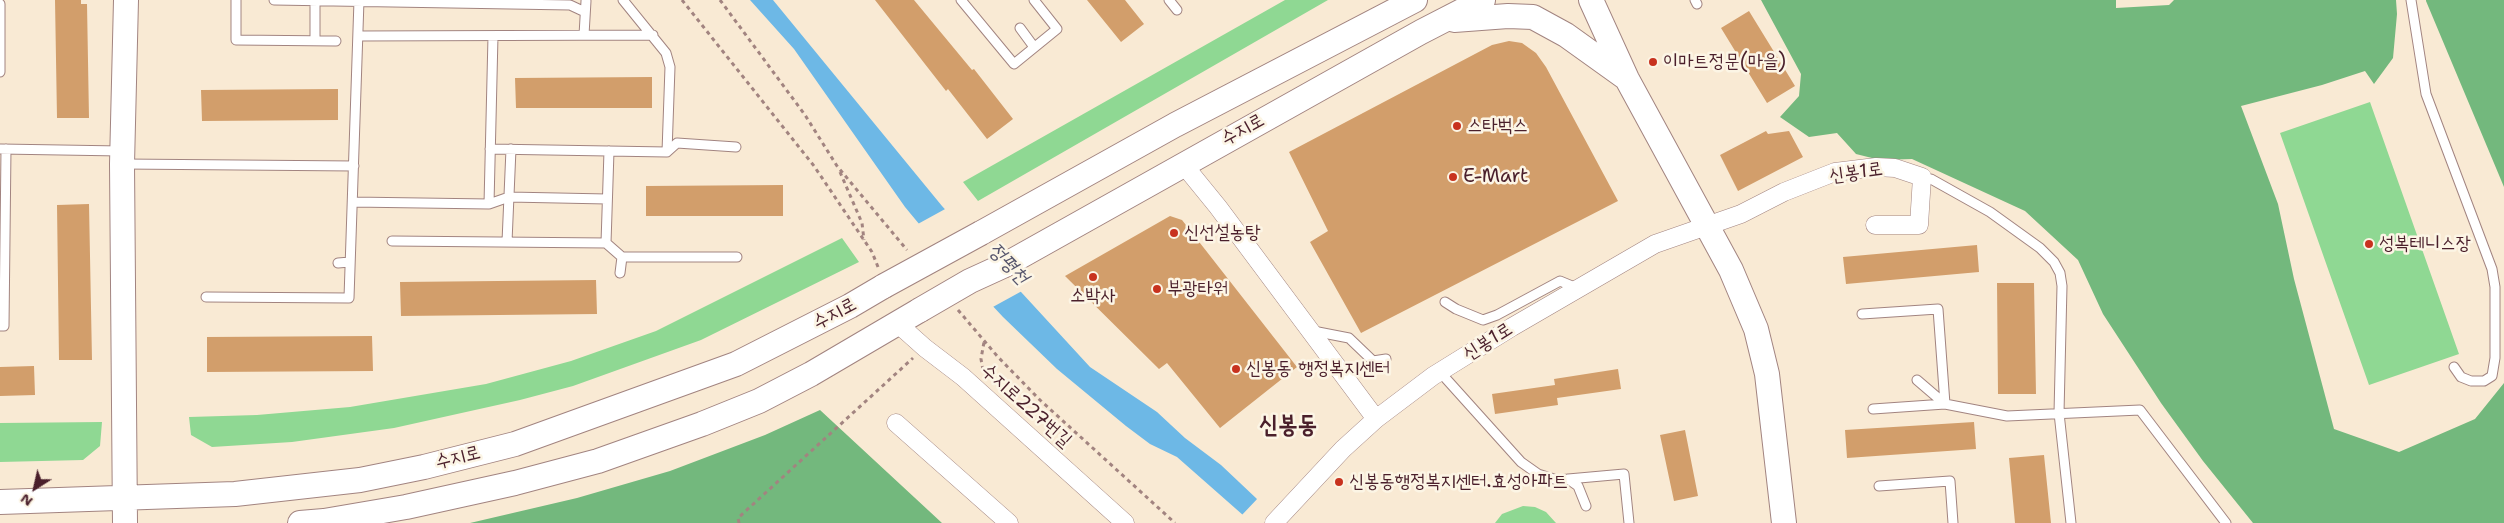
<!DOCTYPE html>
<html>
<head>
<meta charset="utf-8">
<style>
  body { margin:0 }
  #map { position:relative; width:2504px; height:523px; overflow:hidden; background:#f9ead4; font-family:"Shantell Sans",sans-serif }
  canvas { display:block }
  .north { position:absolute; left:10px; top:463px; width:50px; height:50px; -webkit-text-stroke:4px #fcf5e5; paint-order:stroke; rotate:215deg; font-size:14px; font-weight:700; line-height:20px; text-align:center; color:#4a1f2b }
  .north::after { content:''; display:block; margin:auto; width:18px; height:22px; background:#4a1f2b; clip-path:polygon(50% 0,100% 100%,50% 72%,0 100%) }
</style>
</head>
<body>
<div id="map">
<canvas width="2504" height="523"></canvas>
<div class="north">N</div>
</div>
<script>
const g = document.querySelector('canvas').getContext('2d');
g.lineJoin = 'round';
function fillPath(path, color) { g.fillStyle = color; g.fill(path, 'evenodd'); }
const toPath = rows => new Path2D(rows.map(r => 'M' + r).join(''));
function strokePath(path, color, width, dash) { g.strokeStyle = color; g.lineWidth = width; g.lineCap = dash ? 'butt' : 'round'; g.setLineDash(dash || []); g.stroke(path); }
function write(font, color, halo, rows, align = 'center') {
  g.font = font + ' "Shantell Sans","Poor Story",sans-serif'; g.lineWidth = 5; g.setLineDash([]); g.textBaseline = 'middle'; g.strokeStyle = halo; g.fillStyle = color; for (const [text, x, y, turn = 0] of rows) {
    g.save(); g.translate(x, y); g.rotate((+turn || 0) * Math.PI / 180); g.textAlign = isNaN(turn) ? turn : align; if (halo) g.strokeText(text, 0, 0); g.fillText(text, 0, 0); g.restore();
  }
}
fillPath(toPath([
  [1285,0,1328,0,978,201,963,182],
  [2370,102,2459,354,2369,385,2280,133],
  [842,238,859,262,701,340,573,386,520,400,394,428,292,442,212,447,191,435,189,417,257,415,350,407,486,384,571,361,656,331],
  [102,422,100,446,83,460,0,462,0,423],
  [1523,506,1535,507,1546,512,1556,523,1495,523,1502,514]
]), '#8fd893');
fillPath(toPath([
  [1761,0,2116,0,2116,8,2169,5,2174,0,2396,0,2397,14,2393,58,2374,84,2365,71,2322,85,2241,106,2278,204,2294,279,2334,429,2399,452,2475,419,2504,383,2504,523,2253,523,2203,461,2161,403,2103,314,2078,260,2025,211,1912,159,1880,160,1856,154,1837,133,1809,137,1780,117,1799,96,1801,74],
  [2426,0,2504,0,2504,187,2426,1],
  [820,410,942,523,470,523,577,498,670,471,765,435]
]), '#73b87d');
fillPath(toPath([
  [750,0,773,0,942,206,1090,367,1157,412,1185,438,1221,465,1257,499,1252,523,1177,457,1150,444,1126,426,1057,369,1003,317,944,254,905,207,794,49]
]), '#6db8e6');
fillPath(toPath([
  [947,208,980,243,1022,291,991,308,942,255,916,225],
  [1259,497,1283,521,1284,523,1248,523,1241,516]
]), '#f9ead4');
fillPath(toPath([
  [55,0,81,0,81,4,87,4,89,118,57,118],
  [875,0,914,0,972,70,974,69,1013,119,987,139,948,89,946,91],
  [1087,0,1125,0,1144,24,1121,42],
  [1749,11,1795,86,1767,103,1721,28],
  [1509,41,1522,43,1536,53,1546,67,1618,201,1361,333,1310,242,1328,231,1289,152,1492,45],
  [652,77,652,108,516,108,515,78],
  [338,89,338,120,202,121,201,90],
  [1766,131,1768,134,1789,131,1803,157,1738,191,1720,155],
  [783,185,783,216,646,216,646,186],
  [89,204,92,360,59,360,57,205],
  [1170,216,1182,220,1297,367,1220,428,1167,363,1159,369,1065,276],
  [1977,245,1979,272,1846,284,1843,257],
  [596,280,597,314,401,316,400,282],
  [1997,283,2034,283,2036,394,1998,394],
  [372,336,373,371,207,372,207,337],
  [34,366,35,395,0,396,0,367],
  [1618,369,1621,389,1557,398,1558,405,1495,414,1492,394,1555,385,1554,379],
  [1974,422,1976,449,1847,458,1845,430],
  [1685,430,1698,496,1674,501,1660,435],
  [2044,455,2051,523,2015,523,2009,458]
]), '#d29e6b');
const lane = toPath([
  [236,0,236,40,336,41],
  [274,0,570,5,585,12],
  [961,0,1014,64,1057,29,1034,0],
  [1169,0,1177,10],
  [1695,0,1697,4],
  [2411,0,2426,94,2492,269,2495,287,2495,358,2492,376,2484,381,2471,381,2461,377,2454,367],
  [315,1,315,41],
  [0,4,0,72],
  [1020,28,1034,47],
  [584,35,586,1],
  [358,36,653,35],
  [1,149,121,151],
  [490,149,667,152,670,67,666,53,623,0],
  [667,152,677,143,736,147],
  [123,164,354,166],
  [1931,179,1990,212,2040,248,2054,262,2060,273,2062,286,2059,413,2071,523],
  [353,202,489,204,493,36],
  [489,204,509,197,607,199],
  [392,241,606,243,622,257,737,257],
  [507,242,511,149],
  [606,243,609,151],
  [338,263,350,262],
  [620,273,622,257],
  [206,297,349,298,359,0],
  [1445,302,1456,309,1483,320,1497,315,1560,281,1577,288],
  [1862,314,1938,309,1945,404,1873,409],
  [0,326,4,326,6,149],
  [1313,331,1349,338,1373,361,1386,359],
  [1440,372,1521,462,1538,474,1557,480,1624,474,1629,523],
  [1917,380,1945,404,2007,416,2140,410,2226,523],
  [1568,479,1578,486,1586,506],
  [1879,486,1950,481,1953,523]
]);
const street = toPath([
  [1183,164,1218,207,1376,419],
  [897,323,925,348,963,377,1125,523],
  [896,423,1009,523],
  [1274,523,1343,449,1376,419,1433,376,1512,327,1655,244,1741,214,1784,192,1835,172,1876,167,1895,168,1922,177,1919,225,1875,225]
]);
const secondary = toPath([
  [1591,0,1627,79,1731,270,1756,329,1767,374,1784,523],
  [1454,20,1508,16,1533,17,1566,35,1626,78],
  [981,233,1175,125,1415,0],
  [1005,265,1421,32,1483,0],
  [0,502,235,494,360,480,424,467,515,444,736,364,850,306,884,286],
  [125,523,122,164,126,0],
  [300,523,324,521,406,507,515,483,598,461,702,424,759,401,811,374,920,310]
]);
strokePath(lane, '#a28480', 11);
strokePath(street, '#a28480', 19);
strokePath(secondary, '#a28480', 26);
strokePath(toPath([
  [682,0,814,166,872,252,878,267],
  [720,0,805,115,837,166,907,250],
  [840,172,862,223,864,240],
  [958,310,998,357,1040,400,1175,523],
  [983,370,981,359,984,342],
  [739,523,738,518,913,358]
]), '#a28480', 3, [4, 4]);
strokePath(lane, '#fff', 9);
strokePath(street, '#fff', 18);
strokePath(secondary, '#fff', 24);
const secondaryBridge = toPath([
  [884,286,981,233],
  [920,310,970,281,1005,265]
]);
strokePath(secondaryBridge, '#a28480', 26, []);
strokePath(secondaryBridge, '#fff', 24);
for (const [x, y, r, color] of [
  [1653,62,5,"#c8321e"],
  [1457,126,5,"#c8321e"],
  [1453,177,5,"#c8321e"],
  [1174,233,5,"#c8321e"],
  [2369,244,5,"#c8321e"],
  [1093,277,5,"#c8321e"],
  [1157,289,5,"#c8321e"],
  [1236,369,5,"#c8321e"],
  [1339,482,5,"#c8321e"]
]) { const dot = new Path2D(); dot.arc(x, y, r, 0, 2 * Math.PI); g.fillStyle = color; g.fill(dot); strokePath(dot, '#fcf5e5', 2); }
write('19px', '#4a1f2b', '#fcf5e5', [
  ["이마트정문(마을)",1663,62],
  ["스타벅스",1467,126],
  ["E-Mart",1463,177],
  ["신선설농탕",1184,233],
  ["성복테니스장",2379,244],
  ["부광타워",1167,289],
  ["소박사",1093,296,"center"],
  ["신봉동 행정복지센터",1246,369],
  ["신봉동행정복지센터.효성아파트",1349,482]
], 'left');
write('19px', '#4a1f2b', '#fcf5e5', [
  ["수지로",1243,130,-29],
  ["신봉1로",1856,173,-8],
  ["수지로",835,314,-28],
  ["신봉1로",1488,342,-32],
  ["수지로227번길",1026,406,42],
  ["수지로",458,458,-14]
]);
write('italic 20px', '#56556c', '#fcf5e5', [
  ["정평천",1008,264,46]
]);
write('bold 24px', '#4a1f2b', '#fcf5e5', [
  ["신봉동",1288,426]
]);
</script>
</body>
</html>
